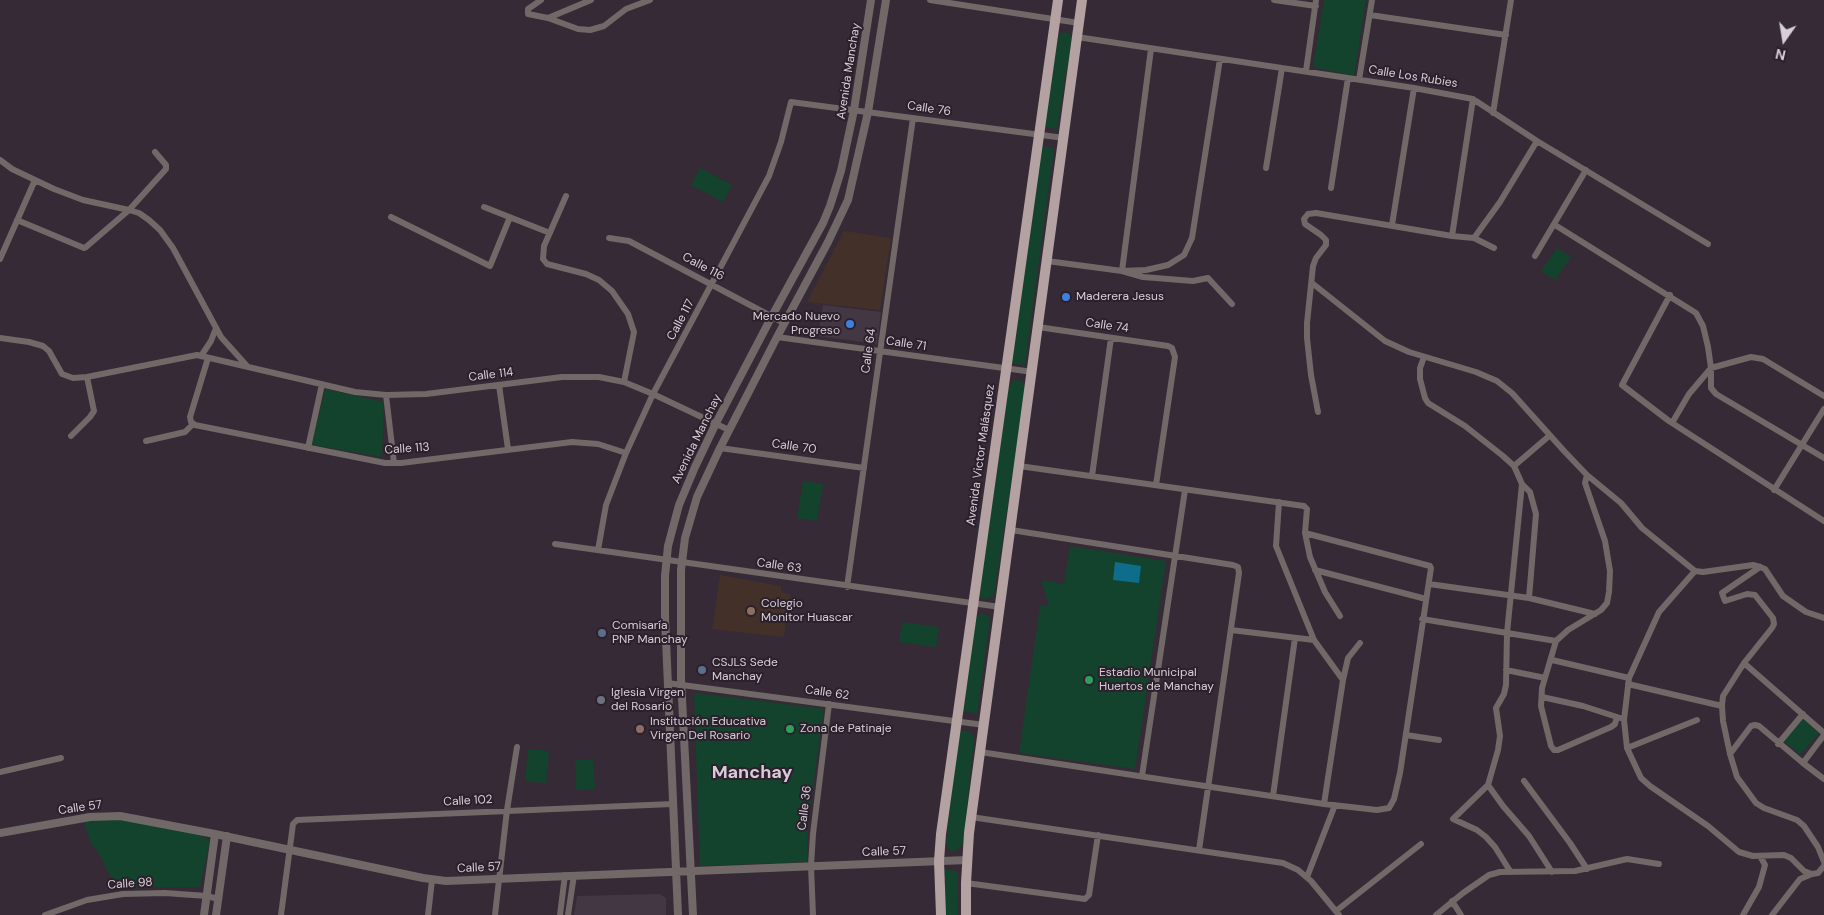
<!DOCTYPE html>
<html>
<head>
<meta charset="utf-8">
<style>
  body { margin:0 }
  #map { position:relative; width:1824px; height:915px; overflow:hidden; background:#352a36; font-family:"DM Sans",sans-serif }
  canvas { display:block }
  .north { position:absolute; left:1759px; top:15px; width:50px; height:50px; -webkit-text-stroke:4px #2b202c; paint-order:stroke; rotate:193deg; font-size:14px; font-weight:700; line-height:20px; text-align:center; color:#d7cfd7 }
  .north::after { content:''; display:block; margin:auto; width:18px; height:22px; background:#d7cfd7; clip-path:polygon(50% 0,100% 100%,50% 72%,0 100%) }
</style>
</head>
<body>
<div id="map">
<canvas width="1824" height="915"></canvas>
<div class="north">N</div>
</div>
<script>
const g = document.querySelector('canvas').getContext('2d');
g.lineJoin = 'round';
function fillPath(path, color) { g.fillStyle = color; g.fill(path, 'evenodd'); }
const toPath = rows => new Path2D(rows.map(r => 'M' + r).join(''));
function strokePath(path, color, width, dash) { g.strokeStyle = color; g.lineWidth = width; g.lineCap = dash ? 'butt' : 'round'; g.setLineDash(dash || []); g.stroke(path); }
function write(font, color, halo, rows, align = 'center') {
  g.font = font + ' "DM Sans",sans-serif'; g.lineWidth = 4; g.setLineDash([]); g.textBaseline = 'middle'; g.strokeStyle = halo; g.fillStyle = color; for (const [text, x, y, turn = 0] of rows) {
    g.save(); g.translate(x, y); g.rotate((+turn || 0) * Math.PI / 180); g.textAlign = isNaN(turn) ? turn : align; if (halo) g.strokeText(text, 0, 0); g.fillText(text, 0, 0); g.restore();
  }
}
fillPath(toPath([
  [823,305,881,312,877,344,818,336],
  [660,894,666,898,666,915,574,915,577,896]
]), '#443744');
fillPath(toPath([
  [844,231,891,238,880,310,807,302],
  [720,575,781,586,781,592,790,594,784,637,712,629]
]), '#433129');
fillPath(toPath([
  [1324,0,1366,0,1354,76,1313,67],
  [1066,32,1072,37,1057,129,1044,127,1058,37,1060,33],
  [1041,146,1054,148,1025,365,1011,363],
  [700,168,732,185,723,202,691,185],
  [1557,248,1571,257,1555,280,1541,271],
  [1014,380,1021,381,1024,383,1025,390,994,596,986,599,981,598,979,594,1009,386],
  [325,389,384,402,382,457,312,445],
  [803,481,823,484,817,521,797,518],
  [1070,546,1166,561,1135,769,1019,753,1040,606,1049,606,1042,584,1043,580,1064,584],
  [981,613,986,614,990,619,977,714,962,711,975,618],
  [902,622,939,627,936,647,899,642],
  [697,693,824,709,808,822,807,862,700,866,694,694],
  [1802,718,1819,733,1800,755,1783,740],
  [965,730,972,734,974,740,963,843,959,849,952,851,948,849,946,843,958,735,961,731],
  [528,749,549,751,546,783,525,781],
  [593,759,595,789,576,790,575,760],
  [89,819,119,819,199,834,210,841,200,887,116,887,98,852,91,844,84,822],
  [946,869,955,871,958,874,957,915,945,915,944,871]
]), '#13432c');
fillPath(toPath([
  [1115,562,1141,566,1139,583,1113,580]
]), '#0f6d8c');
strokePath(toPath([
  [541,0,528,9,528,14,548,18,578,29,590,30,604,26,626,9,650,0],
  [930,0,1079,23],
  [1274,0,1316,6],
  [1370,15,1506,35],
  [548,18,591,0],
  [1077,37,1414,88,1473,99,1537,141,1708,244],
  [1151,49,1122,271,1143,277,1193,281,1208,278,1232,304],
  [1306,71,1316,0],
  [1359,80,1372,0],
  [1493,113,1511,0],
  [0,160,12,169,54,189,83,200,129,210,139,213,149,220,160,230,173,248,221,337,247,366],
  [1266,168,1282,68],
  [1331,188,1348,78],
  [566,196,544,246,543,259,547,264,586,274,599,280,612,291,628,314,634,332,624,382],
  [484,207,550,233],
  [391,217,490,266,510,217],
  [17,220,84,248,86,247,129,210,166,169,166,165,155,152],
  [1392,225,1414,88],
  [1555,225,1696,313,1703,326,1708,347,1711,368,1711,388,1716,394,1824,458],
  [1452,236,1473,99],
  [609,238,629,241,784,323],
  [1474,238,1500,202,1537,141],
  [1535,256,1586,170],
  [0,259,35,180],
  [1047,261,1122,271,1146,270,1168,265,1184,255,1192,238,1220,59],
  [1312,283,1385,341,1409,352,1476,372,1497,381,1512,393,1565,452,1587,475,1621,503,1642,528,1695,571],
  [1670,295,1622,385,1669,421,1824,521],
  [1038,327,1168,346,1172,348,1175,357,1156,485],
  [777,337,1033,372],
  [0,338,29,342,43,346,49,351,62,374,73,378,87,377,197,355,355,392,386,395,426,394,562,377,599,377,624,382,653,394,729,430],
  [201,356,211,341,216,328],
  [1424,357,1420,368,1420,379,1425,398,1428,403,1465,426,1503,456,1514,466,1522,484,1507,633,1506,685,1504,694,1496,708,1500,736,1498,750,1488,785,1453,819,1477,830,1486,837,1495,847,1510,871],
  [208,358,190,417,191,422,195,425,385,463,401,463,572,442,598,444,626,453],
  [499,385,508,449],
  [386,395,394,463],
  [1318,412,1311,375,1307,338,1307,323,1313,266,1316,258,1326,245,1326,240,1321,235,1305,224,1304,219,1308,214,1316,213,1452,236,1474,238,1494,248],
  [1672,423,1689,394,1711,368,1751,357,1763,359,1824,396],
  [71,436,90,417,94,411,87,377],
  [146,441,185,432,193,424],
  [308,448,322,384],
  [720,448,864,468],
  [1019,466,1304,506,1307,509,1305,533,1310,557,1325,592,1340,616],
  [1514,466,1549,436],
  [1587,475,1585,483,1605,541,1610,571,1609,592,1607,603,1601,610,1568,630,1556,641,1542,688,1541,706,1551,746,1554,750,1558,750,1611,727,1615,724,1617,717],
  [1092,476,1111,338],
  [1522,484,1530,492,1536,514,1529,598],
  [1774,490,1824,409],
  [1279,502,1276,546,1314,640,1343,680,1324,804],
  [1011,530,1233,565,1238,567,1239,573,1199,850],
  [555,544,1000,607],
  [598,550,606,505,626,453,653,394,769,176,781,142,791,102,1064,138],
  [1760,567,1722,593,1725,601,1747,594,1755,595,1773,618,1774,624,1772,628,1744,663,1723,696,1722,706,1723,721,1730,754,1737,777,1756,803,1764,808,1797,820,1804,826,1818,847,1824,862],
  [1315,570,1426,599],
  [1429,584,1529,598,1595,614],
  [847,587,913,118],
  [1824,618,1806,612,1783,596,1765,569,1760,567,1753,565,1703,572,1695,571,1659,612,1629,678,1624,720,1627,748,1641,778,1650,786,1708,826,1739,852,1753,856,1784,855,1791,858,1804,871,1812,874,1818,873,1824,866],
  [1422,619,1556,641],
  [1231,630,1314,640],
  [1552,660,1629,678],
  [1744,663,1824,733],
  [1506,670,1545,678],
  [1343,680,1348,658,1360,643],
  [667,683,984,725],
  [1628,684,1722,706],
  [1542,697,1583,706,1620,718],
  [1406,735,1439,740],
  [1778,744,1803,714],
  [1627,748,1697,720],
  [980,752,1324,804,1377,810,1389,808,1394,799,1400,773,1431,568,1430,566,1305,533],
  [1730,754,1751,726,1755,725,1759,726,1803,763,1824,735],
  [1803,763,1824,779],
  [0,772,61,758],
  [1142,776,1185,490],
  [1524,781,1570,843,1587,869],
  [1488,785,1503,806,1529,836,1552,872],
  [1273,796,1295,638],
  [971,817,1283,863,1298,870,1311,881,1339,915],
  [1307,877,1335,805],
  [966,883,1085,899,1089,895,1098,835],
  [1452,901,1461,915],
  [1336,911,1421,844],
  [45,915,87,900,123,894,165,893,207,896,218,899],
  [281,915,293,824,297,820,672,804],
  [428,915,432,880],
  [495,915,507,810,517,747],
  [560,915,565,875],
  [568,915,574,875],
  [813,915,811,866,813,834,829,704],
  [1436,915,1463,893,1489,875,1500,872,1575,871,1627,859,1659,864],
  [1743,915,1759,887,1765,865,1760,856],
  [1772,915,1800,879,1812,874]
]), '#716868', 6);
strokePath(toPath([
  [0,833,90,817,120,816,215,834,423,878,446,881,967,860],
  [204,915,215,834],
  [216,915,227,836],
  [678,915,665,617,665,576,668,546,679,505,695,467,716,423,772,316,823,223,830,206,841,171,854,110,871,0],
  [693,915,681,678,681,570,685,538,697,497,720,448,777,337,828,242,848,200,868,112,886,0]
]), '#716868', 8);
strokePath(toPath([
  [941,915,939,861,941,834,1058,0],
  [966,915,966,883,969,833,1082,0]
]), '#b4a1a1', 10);
for (const [x, y, r, color] of [
  [1066,297,5,"#3f7fe0"],
  [850,324,5,"#3f7fe0"],
  [751,611,5,"#8d6e63"],
  [602,633,5,"#5c6f8a"],
  [702,670,5,"#5c6f8a"],
  [1089,680,5,"#2e9e5b"],
  [601,700,5,"#6b7280"],
  [640,729,5,"#8d6e63"],
  [790,729,5,"#2e9e5b"]
]) { const dot = new Path2D(); dot.arc(x, y, r, 0, 2 * Math.PI); g.fillStyle = color; g.fill(dot); strokePath(dot, '#2b202c', 2); }
write('12px', '#d7cfd7', '#2b202c', [
  ["Avenida Manchay",849,71,-81],
  ["Calle Los Rubies",1413,77,9],
  ["Calle 76",929,109,8],
  ["Calle 116",703,267,28],
  ["Calle 117",681,320,-62],
  ["Calle 74",1107,326,8],
  ["Calle 71",906,344,8],
  ["Calle 64",869,351,-82],
  ["Calle 114",491,375,-7],
  ["Avenida Manchay",697,439,-64],
  ["Calle 70",794,447,8],
  ["Calle 113",407,449,-4],
  ["Avenida Victor Malásquez",981,455,-82],
  ["Calle 63",779,566,8],
  ["Calle 62",827,693,8],
  ["Calle 102",468,801,-3],
  ["Calle 57",80,808,-8],
  ["Calle 36",805,808,-83],
  ["Calle 57",884,852,-2],
  ["Calle 57",479,868,-3],
  ["Calle 98",130,884,-4]
]);
write('12px', '#d7cfd7', '#2b202c', [
  ["Maderera Jesus",1076,297],
  ["Mercado Nuevo",840,317,"right"],
  ["Progreso",840,331,"right"],
  ["Colegio",761,604],
  ["Monitor Huascar",761,618],
  ["Comisaría",612,626],
  ["PNP Manchay",612,640],
  ["CSJLS Sede",712,663],
  ["Manchay",712,677],
  ["Estadio Municipal",1099,673],
  ["Huertos de Manchay",1099,687],
  ["Iglesia Virgen",611,693],
  ["del Rosario",611,707],
  ["Institución Educativa",650,722],
  ["Virgen Del Rosario",650,736],
  ["Zona de Patinaje",800,729]
], 'left');
write('bold 18px', '#d8cad9', '#2b202c', [
  ["Manchay",752,773]
]);
</script>
</body>
</html>
